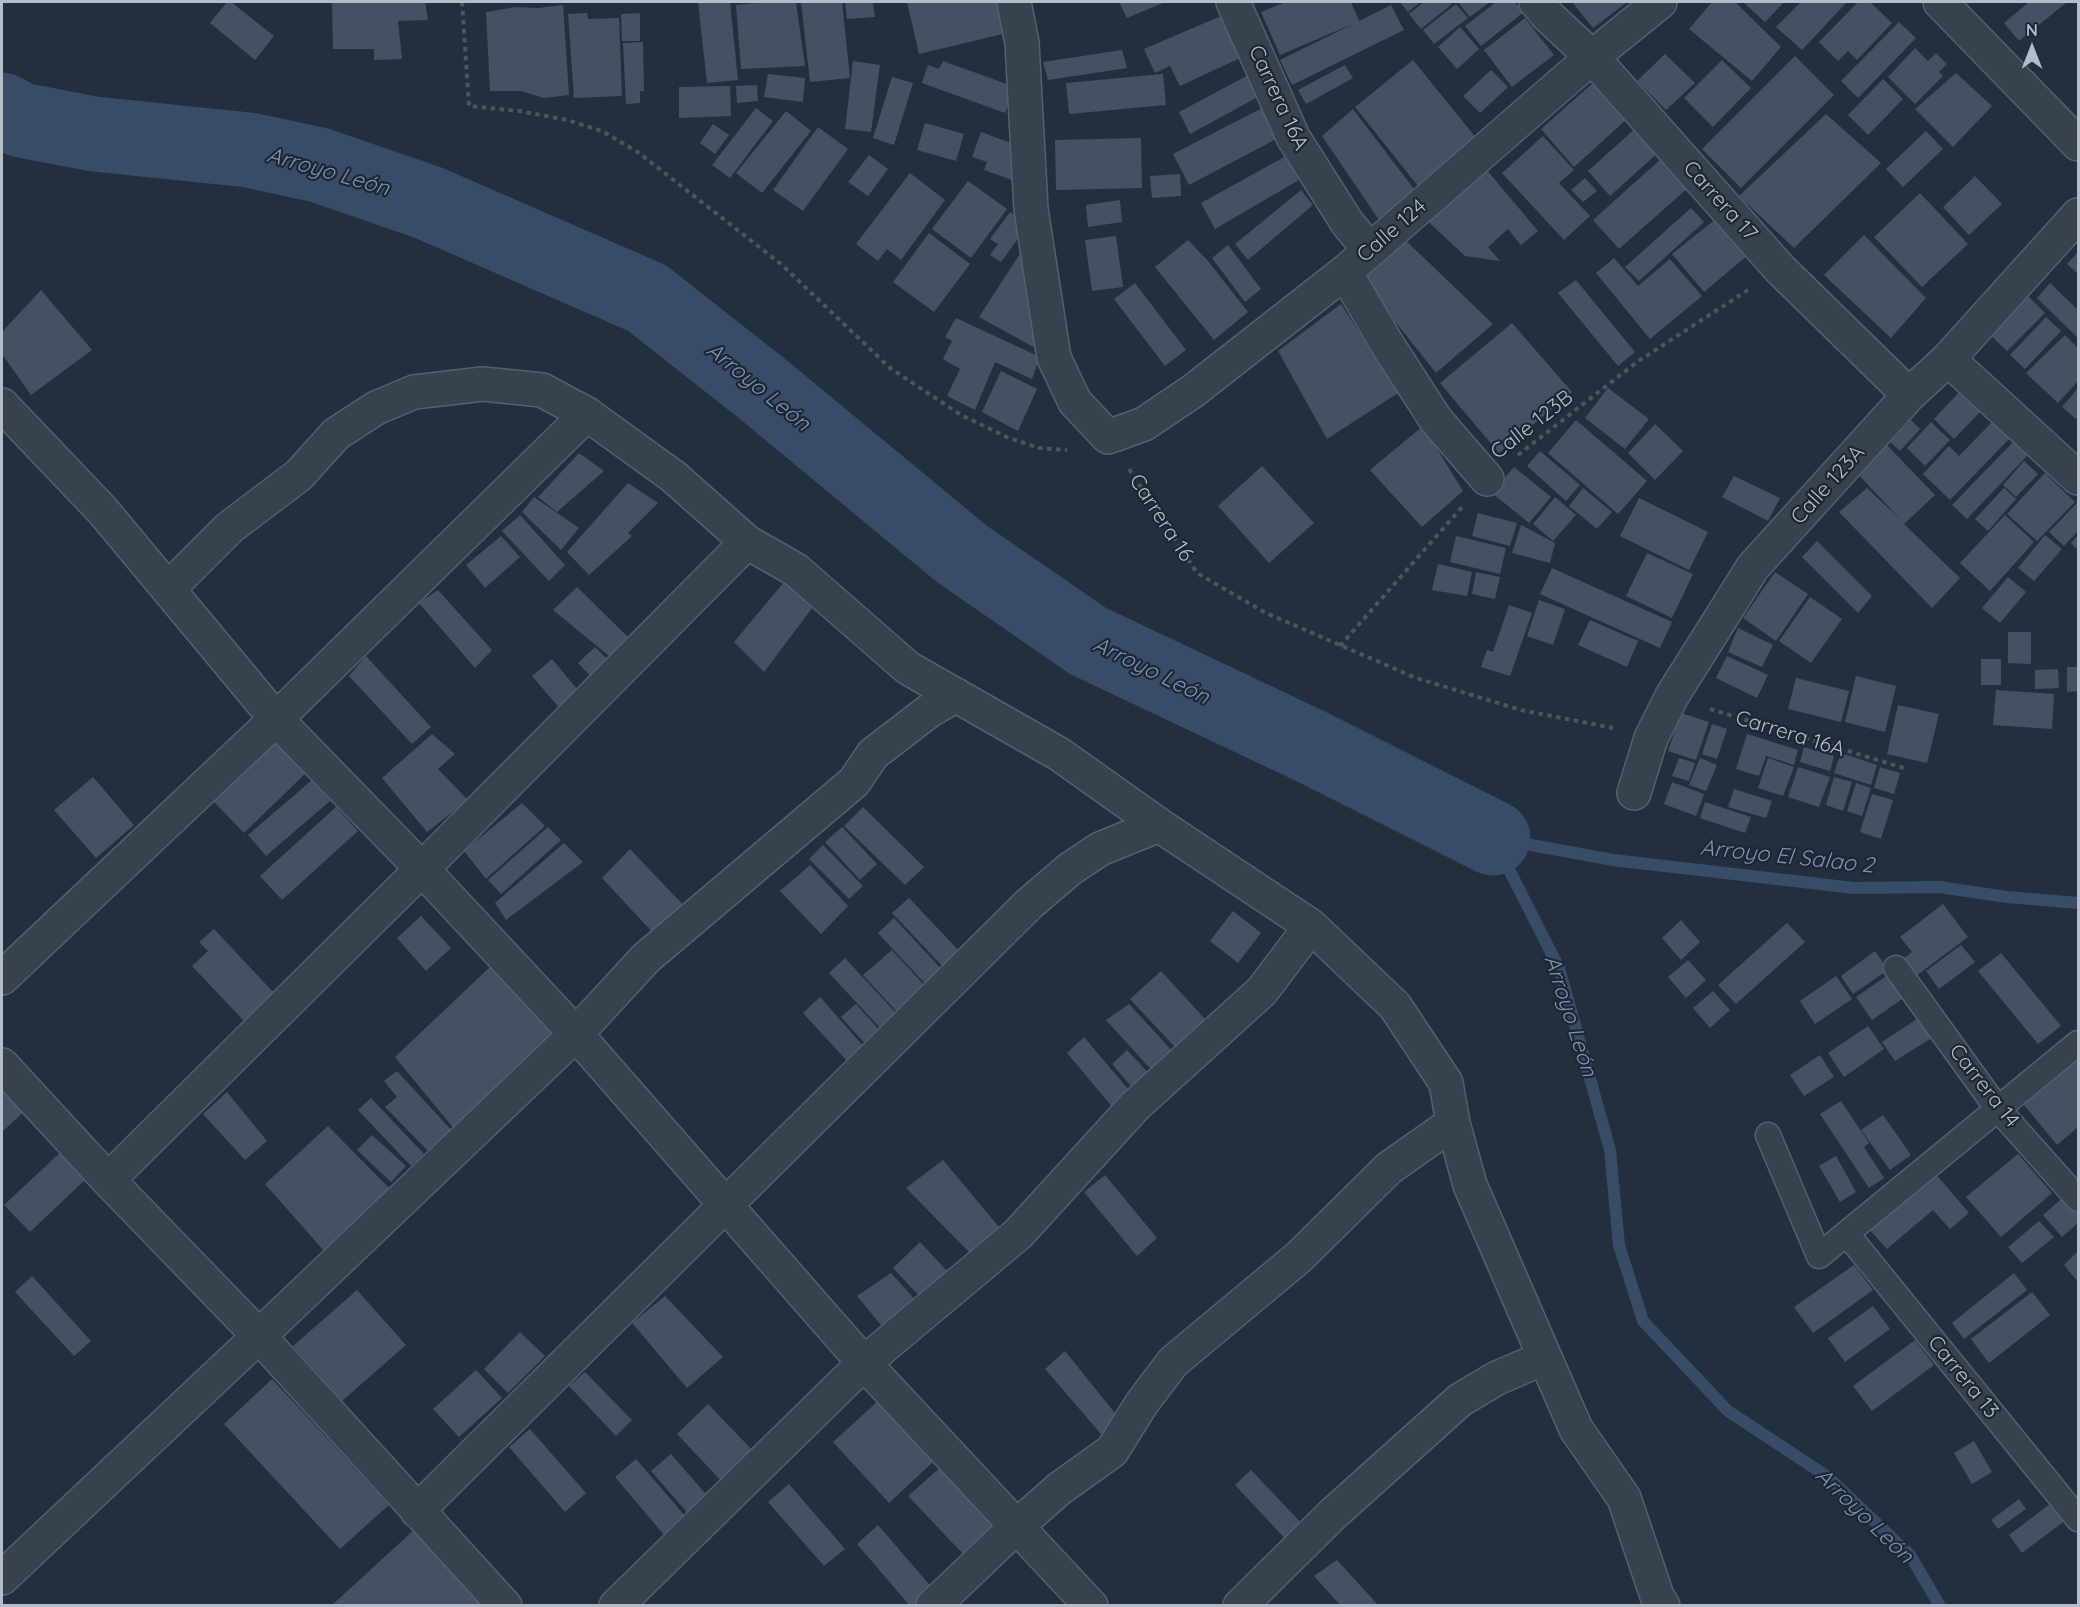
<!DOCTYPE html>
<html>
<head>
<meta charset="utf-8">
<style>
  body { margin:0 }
  #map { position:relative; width:2080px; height:1607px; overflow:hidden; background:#242f3e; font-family:Quicksand,sans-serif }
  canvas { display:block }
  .frame { position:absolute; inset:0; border:3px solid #b4bcc9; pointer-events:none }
  .north { position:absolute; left:2002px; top:18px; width:60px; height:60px; -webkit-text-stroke:4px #1d2633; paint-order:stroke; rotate:0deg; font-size:16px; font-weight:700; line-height:24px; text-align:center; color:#b4bcc9 }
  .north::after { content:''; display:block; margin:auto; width:21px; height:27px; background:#b4bcc9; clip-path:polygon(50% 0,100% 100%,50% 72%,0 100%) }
</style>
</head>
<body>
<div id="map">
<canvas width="2080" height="1607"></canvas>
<div class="frame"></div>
<div class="north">N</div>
</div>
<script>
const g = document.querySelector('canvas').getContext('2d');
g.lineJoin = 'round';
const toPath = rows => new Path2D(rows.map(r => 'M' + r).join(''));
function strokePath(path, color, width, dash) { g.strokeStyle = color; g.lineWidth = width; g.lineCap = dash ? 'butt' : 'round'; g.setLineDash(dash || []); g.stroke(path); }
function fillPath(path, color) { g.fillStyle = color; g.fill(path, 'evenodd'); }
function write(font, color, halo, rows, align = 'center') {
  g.font = font + ' Quicksand,sans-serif'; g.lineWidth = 4.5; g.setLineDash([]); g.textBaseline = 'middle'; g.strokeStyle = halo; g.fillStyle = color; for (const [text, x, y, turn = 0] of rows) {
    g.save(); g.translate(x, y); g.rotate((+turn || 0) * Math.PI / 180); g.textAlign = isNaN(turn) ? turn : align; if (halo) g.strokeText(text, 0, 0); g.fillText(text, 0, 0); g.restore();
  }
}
strokePath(toPath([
  [1493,838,1559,968,1610,1150,1619,1245,1643,1321,1728,1411,1828,1477,1910,1555,1940,1606],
  [1493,838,1613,860,1854,888,1939,887,2007,897,2078,903]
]), '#394c67', 12);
strokePath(toPath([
  [2,110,21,120,94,134,249,150,319,165,429,203,647,298,765,391,962,554,1088,641,1310,746,1493,838]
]), '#394c67', 75);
fillPath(toPath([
  [227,2,231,2,274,36,255,60,210,23],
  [332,2,425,2,428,20,398,21,402,59,374,60,374,49,333,49],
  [698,2,730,2,738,80,707,83],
  [767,2,796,2,805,66,741,69,736,5],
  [801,2,842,2,850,78,810,82],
  [845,2,873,2,875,17,847,19],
  [907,2,999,2,1007,33,919,54],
  [1119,2,1165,2,1127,18],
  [1286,2,1351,2,1359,21,1391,5,1404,30,1292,85,1280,60,1355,23,1280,55,1261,12],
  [1400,2,1420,2,1408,12],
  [1424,2,1450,2,1452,4,1421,29,1409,14],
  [1458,2,1490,2,1470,17],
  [1496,2,1515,2,1524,12,1481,46,1465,26],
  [1572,2,1627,2,1593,28],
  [1712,2,1735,2,1781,47,1752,81,1689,29],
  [1743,2,1784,2,1765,22],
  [1801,2,1847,2,1802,50,1776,27],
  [1858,2,1870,2,1892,23,1857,60,1848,51,1838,61,1819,42],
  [2029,2,2067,2,2019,41,2004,23],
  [1456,4,1468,18,1434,44,1423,30],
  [563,5,569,95,544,98,521,91,490,91,486,12,516,7,538,8],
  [587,13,588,19,619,18,622,96,574,98,568,14],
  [640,13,640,41,622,41,621,14],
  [1221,16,1240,58,1180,86,1170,66,1155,73,1144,49],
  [1525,18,1554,55,1512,87,1484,50],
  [1899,22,1916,38,1858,98,1841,81],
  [1460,27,1479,49,1457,69,1438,47],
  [643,42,644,91,640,91,640,103,626,104,623,43],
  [1915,48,1928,61,1936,53,1947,64,1939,72,1943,76,1915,104,1888,77],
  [1122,50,1127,68,1048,80,1043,62],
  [1665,54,1695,83,1666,110,1637,81],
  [1795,56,1834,95,1741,188,1702,149],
  [1413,60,1477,139,1418,186,1355,107],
  [1722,60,1751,88,1713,127,1684,98],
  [853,61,880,65,871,132,845,129],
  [943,61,1015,87,1005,113,922,83,928,65,939,69],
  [1345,65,1353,78,1306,104,1298,90],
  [1491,70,1508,87,1480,113,1463,96],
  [1256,71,1267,92,1190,134,1179,112],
  [1956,73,1992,106,1953,147,1915,109],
  [768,74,805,78,803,102,764,97],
  [1163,74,1166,105,1069,114,1066,83],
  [892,77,913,83,894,145,873,138],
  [1883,79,1903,99,1868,135,1848,115],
  [1594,82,1628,118,1574,167,1541,129],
  [757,85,758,101,737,103,736,86],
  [730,86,731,116,679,118,679,87],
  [1266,106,1282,136,1189,185,1173,154],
  [756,108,773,121,730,178,712,165],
  [1353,109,1414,189,1379,220,1322,136],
  [786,111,811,131,762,193,736,173],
  [1826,114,1881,163,1794,248,1739,196],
  [925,123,964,134,956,161,917,150],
  [713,124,729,135,715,154,700,143],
  [1638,126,1661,150,1610,196,1588,171],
  [818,127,848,149,803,211,773,190],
  [1926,131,1943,149,1903,187,1886,169],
  [981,132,1024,148,1012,180,984,170,987,162,972,157],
  [1543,136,1574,170,1559,183,1590,216,1564,240,1502,173],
  [1141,138,1142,188,1056,190,1055,140],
  [869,155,888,169,868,196,848,182],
  [1286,156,1299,180,1215,229,1201,203],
  [1662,158,1689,187,1619,249,1593,220],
  [1486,169,1538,231,1521,245,1508,229,1488,247,1500,261,1465,256,1421,215],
  [910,173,945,200,901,260,887,249,878,261,856,244],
  [1180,174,1181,196,1152,198,1150,176],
  [1975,176,2002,204,1969,235,1943,207],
  [1585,178,1597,191,1583,202,1571,190],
  [968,181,1007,209,971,258,932,229],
  [1301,190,1313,205,1248,260,1235,244],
  [1920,193,1968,244,1922,287,1874,237],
  [1120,200,1122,222,1088,227,1086,205],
  [1691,208,1704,222,1639,281,1625,267],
  [1010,212,1028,225,1001,262,990,255,998,244,990,239],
  [1717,218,1748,255,1704,292,1672,254],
  [929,233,970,264,934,312,893,282],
  [1864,235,1926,298,1891,338,1824,275],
  [1116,236,1123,287,1092,291,1085,240],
  [1401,236,1493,324,1436,373,1362,280],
  [1188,240,1208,261,1248,312,1214,340,1155,267],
  [1228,245,1261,289,1245,302,1212,258],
  [1023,249,1039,350,979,317],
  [2078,252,2078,274,2067,264],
  [1614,258,1638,286,1670,259,1702,296,1650,339,1596,273],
  [1576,280,1635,352,1618,366,1558,293],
  [1135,283,1186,350,1165,366,1114,299],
  [2050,283,2078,310,2078,338,2037,298],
  [41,290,92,350,31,395,2,354,2,332],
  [2025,293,2045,313,2007,351,1987,332],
  [1341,304,1398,393,1327,439,1278,351],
  [2046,317,2061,331,2025,369,2010,355],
  [956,318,1040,357,1032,379,995,362,975,410,947,396,960,369,943,359,952,341,945,337],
  [1512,323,1572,392,1499,453,1440,383],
  [2065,335,2078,348,2078,381,2058,403,2026,373],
  [1001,371,1037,389,1018,431,982,412],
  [1608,388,1649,419,1625,449,1585,418],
  [2078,388,2078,417,2076,419,2062,407],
  [1960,391,1981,411,1954,439,1934,419],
  [1576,420,1647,481,1618,514,1548,453],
  [1911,420,1920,429,1900,451,1890,442],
  [1994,420,2011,437,1950,500,1923,474,1949,446,1959,456],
  [1931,422,1950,440,1925,466,1907,448],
  [1655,424,1683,451,1655,480,1628,453],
  [1423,426,1463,491,1422,527,1370,470],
  [2014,441,2028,455,1967,519,1952,505],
  [1886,444,1935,495,1904,524,1960,578,1932,608,1839,512,1867,488,1901,520,1856,472],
  [1540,451,1580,485,1566,501,1527,466],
  [579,453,604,471,557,512,538,497],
  [2024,461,2038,474,2016,497,2003,485],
  [1262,466,1314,523,1269,563,1218,506],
  [1514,467,1551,497,1529,523,1492,493],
  [2045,473,2075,502,2037,541,2007,514],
  [1734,476,1780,498,1768,521,1722,497],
  [628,483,658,503,628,533,632,536,589,575,567,552],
  [1583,488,1612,512,1597,529,1569,506],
  [2004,488,2016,499,1988,531,1975,519],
  [534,497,579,528,561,550,522,512],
  [1555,497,1576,515,1553,541,1533,524],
  [1639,498,1708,532,1689,570,1620,536],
  [2077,503,2078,505,2078,531,2064,546,2049,532],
  [1478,513,1517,523,1510,546,1472,536],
  [520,515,565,565,549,581,502,531],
  [2005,515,2034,542,1990,591,1960,563],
  [1521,525,1555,543,1550,563,1512,553],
  [2045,535,2062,549,2034,581,2018,568],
  [2078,535,2078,550,2071,543],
  [501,536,520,557,485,588,466,565],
  [1456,536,1506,548,1500,574,1450,562],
  [1817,541,1872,596,1858,613,1802,557],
  [1647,553,1693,574,1672,618,1626,596],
  [1438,564,1472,572,1467,596,1432,590],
  [1552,568,1672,622,1660,648,1540,594],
  [1476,572,1500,577,1495,599,1472,594],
  [1775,572,1808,594,1776,641,1743,618],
  [2008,577,2026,592,2000,623,1982,608],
  [785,581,816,603,764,672,734,642],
  [577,587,628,637,609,656,553,610],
  [438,590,492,650,475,668,419,603],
  [1810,597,1842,619,1811,663,1779,641],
  [1539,600,1565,609,1553,645,1527,636],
  [1509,605,1532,613,1510,676,1481,667,1487,650,1493,652],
  [1590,620,1638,641,1627,667,1578,645],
  [1738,628,1773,645,1762,667,1728,652],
  [2008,632,2031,632,2031,664,2008,663],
  [595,647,616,668,597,683,578,663],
  [366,656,431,727,412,744,349,676],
  [1727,656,1768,675,1757,698,1716,678],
  [552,659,587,701,568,718,532,676],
  [1981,659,2001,659,2001,685,1981,685],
  [2067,667,2078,667,2078,691,2067,692],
  [2058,669,2059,688,2035,689,2035,670],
  [1856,676,1896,686,1885,732,1845,722],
  [1796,678,1849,691,1841,722,1788,709],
  [1996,690,2054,694,2052,729,1993,725],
  [1898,705,1939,714,1927,763,1887,754],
  [1681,713,1709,722,1696,760,1668,751],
  [1712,724,1727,729,1717,759,1702,754],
  [432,734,455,754,438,769,468,800,427,832,382,778],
  [1747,734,1798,750,1794,765,1766,756,1759,776,1736,769],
  [276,741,307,772,244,833,214,802],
  [1804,747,1834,756,1830,771,1800,762],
  [1841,753,1877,765,1871,785,1834,773],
  [1679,758,1695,763,1689,781,1672,776],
  [1700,758,1717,765,1706,791,1689,785],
  [1768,758,1794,767,1783,796,1758,788],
  [1798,767,1830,777,1819,807,1788,797],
  [1880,767,1900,773,1894,794,1874,788],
  [93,777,134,825,96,858,54,810],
  [1834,777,1852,782,1843,811,1826,805],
  [312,780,330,801,266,856,248,835],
  [1672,782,1704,794,1696,816,1664,804],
  [1856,783,1871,788,1862,816,1847,811],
  [1734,789,1772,801,1766,818,1728,807],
  [1872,794,1893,800,1881,839,1860,832],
  [1705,802,1751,817,1745,833,1700,818],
  [522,803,545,826,486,879,464,851],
  [336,807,358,831,282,900,260,876],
  [863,807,924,867,905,885,844,826],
  [548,827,561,840,501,894,488,880],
  [842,827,877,864,860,880,825,842],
  [564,843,583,862,506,920,495,903],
  [823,845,863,886,849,899,809,859],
  [630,849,687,909,655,935,602,878],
  [810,865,848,906,821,934,780,891],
  [909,898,962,954,945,969,892,913],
  [1943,904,1968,937,1916,976,1903,959,1912,952,1900,937],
  [1233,911,1261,933,1238,963,1210,941],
  [421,916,451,948,426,971,397,938],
  [894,918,947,975,931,990,878,933],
  [1681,920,1700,942,1681,960,1662,938],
  [1787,923,1805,942,1736,1004,1718,985],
  [214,929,275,994,245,1022,192,966,208,951,199,942],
  [1961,945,1975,962,1939,989,1926,971],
  [892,950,926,987,898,1013,863,975],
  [1875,951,1888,970,1853,994,1841,976],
  [2001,953,2061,1026,2038,1044,1978,971],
  [845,958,898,1015,882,1030,829,973],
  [1688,960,1706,980,1686,998,1668,977],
  [492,965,559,1032,459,1135,395,1057],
  [1161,971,1215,1030,1184,1057,1130,999],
  [1888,975,1905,997,1872,1020,1856,997],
  [1836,976,1852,999,1815,1024,1800,1001],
  [1713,991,1730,1010,1710,1028,1693,1008],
  [820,997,865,1048,848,1062,803,1013],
  [856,1004,882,1033,867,1046,841,1017],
  [1129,1004,1177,1056,1156,1075,1106,1020],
  [1920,1017,1933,1037,1895,1061,1882,1042],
  [1868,1026,1884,1049,1844,1077,1828,1053],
  [1084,1037,1133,1095,1114,1109,1067,1053],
  [1127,1050,1152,1077,1135,1091,1112,1064],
  [2078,1052,2078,1127,2057,1145,2020,1100],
  [1820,1055,1834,1077,1804,1096,1790,1075],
  [397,1071,454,1133,429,1152,385,1107,397,1097,384,1081],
  [2,1080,28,1108,2,1132],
  [227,1092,267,1141,245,1160,203,1114],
  [371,1098,424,1154,411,1166,358,1110],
  [1841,1101,1869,1143,1864,1147,1884,1178,1869,1188,1820,1114],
  [1883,1115,1911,1155,1890,1170,1861,1130],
  [328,1126,392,1191,325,1252,265,1184],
  [372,1135,406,1166,391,1182,357,1150],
  [65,1148,90,1175,30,1232,4,1205],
  [2018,1154,2052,1193,2001,1237,1966,1197],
  [1836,1156,1856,1192,1840,1202,1819,1166],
  [943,1160,999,1227,969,1252,906,1188],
  [1935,1173,1969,1213,1950,1229,1933,1210,1887,1249,1869,1229],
  [1105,1175,1157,1238,1137,1256,1084,1192],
  [2067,1194,2078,1209,2078,1223,2062,1237,2043,1215],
  [2039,1221,2054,1237,2022,1263,2008,1247],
  [920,1242,950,1274,922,1299,893,1268],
  [2078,1251,2078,1282,2064,1265],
  [1854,1265,1873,1290,1813,1333,1794,1307],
  [891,1273,921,1306,886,1331,857,1296],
  [2014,1273,2027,1290,1964,1339,1952,1323],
  [32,1276,91,1341,74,1356,15,1292],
  [357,1290,406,1345,342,1401,293,1346],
  [2032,1292,2050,1315,1989,1363,1971,1339],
  [665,1296,723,1357,687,1388,632,1323],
  [1873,1306,1890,1329,1845,1362,1828,1338],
  [520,1332,545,1356,508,1393,484,1369],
  [1915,1340,1934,1365,1872,1411,1853,1386],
  [1065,1351,1118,1417,1101,1434,1045,1369],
  [476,1370,502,1398,459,1437,433,1409],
  [585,1372,632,1420,616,1436,569,1386],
  [272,1379,389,1505,340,1549,224,1424],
  [879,1400,935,1460,889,1503,833,1442],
  [708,1404,758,1456,726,1486,677,1434],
  [530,1429,586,1493,565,1512,509,1447],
  [1974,1441,1992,1472,1972,1484,1954,1453],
  [671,1454,711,1500,692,1518,651,1471],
  [636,1459,692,1524,670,1542,615,1477],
  [942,1466,998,1527,965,1556,908,1496],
  [1251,1470,1306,1528,1290,1544,1235,1485],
  [789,1484,845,1549,824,1566,768,1502],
  [2019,1499,2026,1509,1998,1529,1991,1520],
  [2050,1504,2063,1522,2022,1553,2009,1535],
  [878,1525,934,1590,916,1606,910,1606,857,1544],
  [415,1529,486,1606,331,1606],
  [1337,1560,1379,1606,1341,1606,1314,1576]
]), '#455162');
const lane = toPath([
  [1896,968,1997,1108,2078,1199],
  [1768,1135,1819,1256,2078,1043],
  [1847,1234,2078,1519]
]);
const street = toPath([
  [1014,2,1022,43,1031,209,1054,358,1075,402,1108,437,1144,424,1193,391,1345,272,1592,57,1660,2],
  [1233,2,1293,137,1348,224,1370,250],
  [1536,2,1548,16,1592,57,1780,269,1909,395],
  [1940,2,2078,144],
  [1345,272,1387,344,1436,420,1487,479],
  [1948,359,2078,478],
  [2,405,103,511,276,719,422,869,576,1034,864,1363,1091,1606],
  [168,589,229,528,299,475,336,434,376,408,414,392,483,384,542,390,587,414,674,477,747,542,796,570,908,668,1059,754,1159,825,1311,926,1395,1006,1446,1083,1453,1123,1470,1185,1576,1429,1624,1498,1657,1596,1663,1606],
  [1634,793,1651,738,1672,696,1753,567,1909,395,1948,359,2078,215],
  [2,978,276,719,587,414],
  [2,1065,108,1180,259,1336,505,1606],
  [108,1180,422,869,747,542],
  [417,1511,1029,904,1070,869,1100,849,1159,825],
  [2,1578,259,1336,576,1034,646,958,854,782,873,754,929,711,956,695],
  [616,1606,864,1363,1018,1234,1135,1106,1262,991,1311,926],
  [933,1606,1016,1527,1059,1489,1112,1451,1142,1403,1173,1362,1299,1257,1389,1168,1453,1123],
  [1240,1606,1333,1514,1460,1400,1497,1378,1544,1358]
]);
strokePath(lane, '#565f6c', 27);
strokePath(street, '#565f6c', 36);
strokePath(toPath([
  [462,2,469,106,519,111,567,120,602,131,639,153,781,264,890,368,961,415,1009,438,1039,448,1067,450],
  [1518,455,1637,362,1748,290],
  [1129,469,1197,573,1266,613,1416,678,1521,710,1613,728],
  [1340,646,1462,507],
  [1710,709,1907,769]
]), '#44595c', 4, [4.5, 4.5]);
strokePath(lane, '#38414e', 24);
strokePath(street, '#38414e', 33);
write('21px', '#b4bcc9', '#1d2633', [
  ["Carrera 16A",1278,98,65],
  ["Carrera 17",1720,201,48],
  ["Calle 124",1392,231,-41],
  ["Calle 123B",1532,425,-38],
  ["Calle 123A",1828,485,-48],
  ["Carrera 16",1161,518,57],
  ["Carrera 16A",1790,734,17],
  ["Carrera 14",1984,1086,52],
  ["Carrera 13",1963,1377,51]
]);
write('italic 22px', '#7c92b1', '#1d2633', [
  ["Arroyo León",328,172,16],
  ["Arroyo León",758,387,39],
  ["Arroyo León",1151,671,26],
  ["Arroyo El Salao 2",1787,857,6],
  ["Arroyo León",1570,1016,72],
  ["Arroyo León",1864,1516,44]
]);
</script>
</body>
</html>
